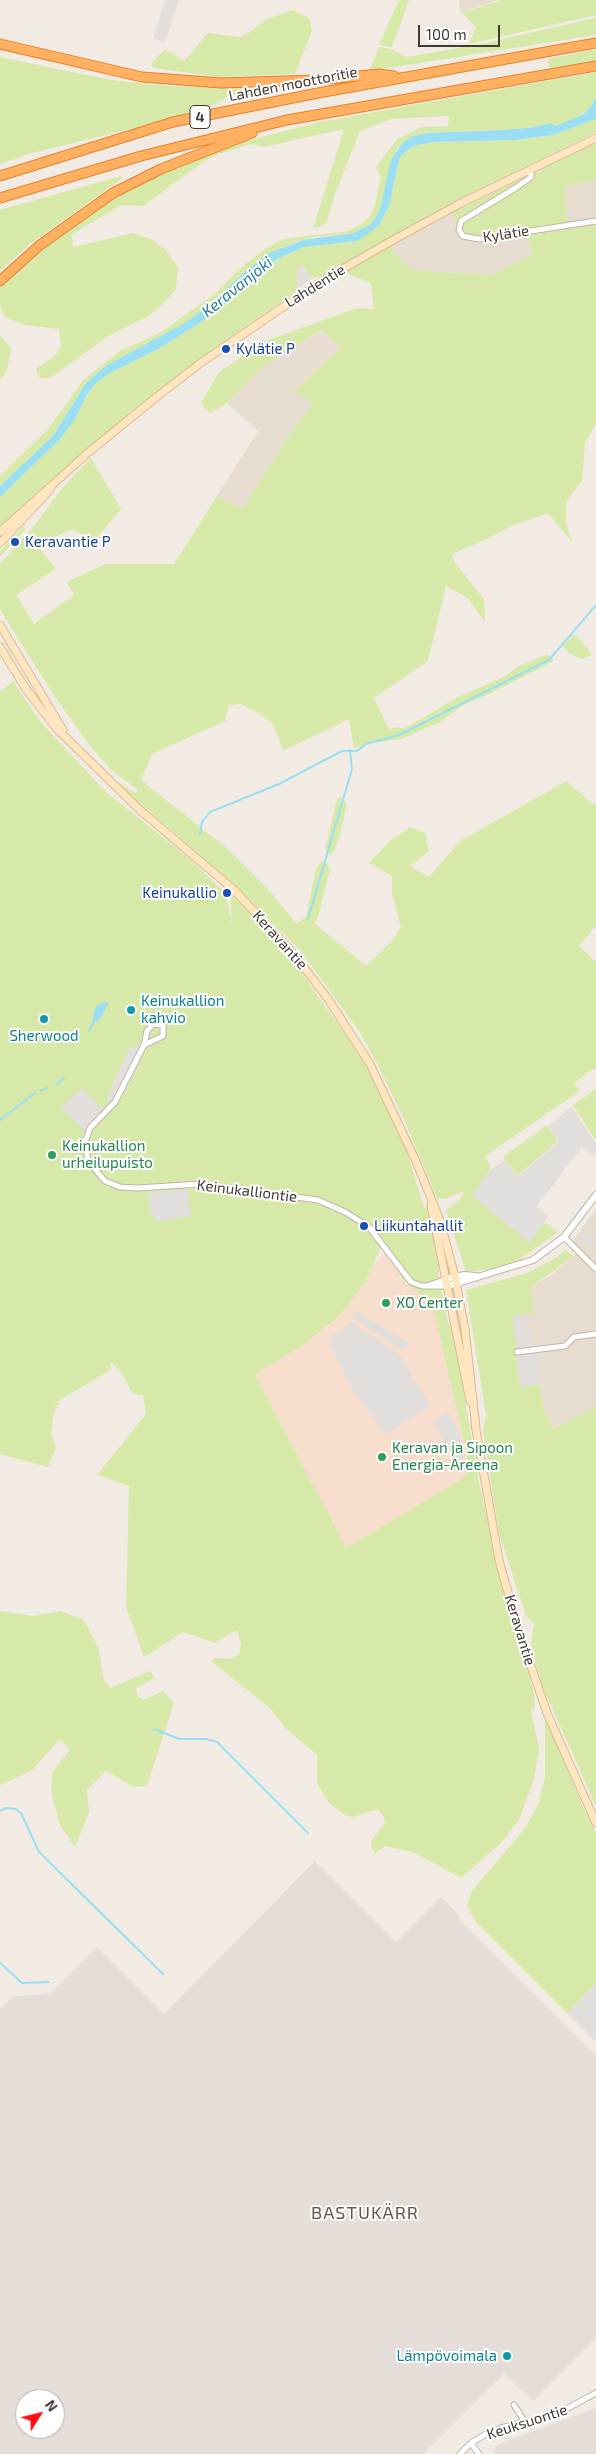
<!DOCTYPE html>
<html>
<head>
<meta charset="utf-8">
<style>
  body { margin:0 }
  #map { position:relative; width:596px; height:2454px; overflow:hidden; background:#f2ebe3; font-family:"Exo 2",sans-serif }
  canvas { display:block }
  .north { position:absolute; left:15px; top:2389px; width:50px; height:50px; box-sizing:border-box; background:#fff; border:1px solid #b4b0ad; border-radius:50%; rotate:54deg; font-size:14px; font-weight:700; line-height:20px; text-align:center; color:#443a33 }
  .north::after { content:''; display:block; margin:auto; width:18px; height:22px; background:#ff0d11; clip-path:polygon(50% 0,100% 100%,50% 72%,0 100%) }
  .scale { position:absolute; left:418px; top:25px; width:82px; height:22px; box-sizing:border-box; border:2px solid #443a33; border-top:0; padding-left:6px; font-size:15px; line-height:18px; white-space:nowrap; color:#443a33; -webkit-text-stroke:4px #fff; paint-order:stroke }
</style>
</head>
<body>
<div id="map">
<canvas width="596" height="2454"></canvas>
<div class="north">N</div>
<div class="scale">100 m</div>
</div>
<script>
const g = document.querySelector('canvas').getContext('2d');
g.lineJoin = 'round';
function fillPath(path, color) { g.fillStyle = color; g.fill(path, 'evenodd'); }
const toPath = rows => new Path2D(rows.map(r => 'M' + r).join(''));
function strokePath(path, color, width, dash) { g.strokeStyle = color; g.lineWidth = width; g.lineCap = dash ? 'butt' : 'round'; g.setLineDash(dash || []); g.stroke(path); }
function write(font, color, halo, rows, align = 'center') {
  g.font = font + ' "Exo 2",sans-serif'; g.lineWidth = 4; g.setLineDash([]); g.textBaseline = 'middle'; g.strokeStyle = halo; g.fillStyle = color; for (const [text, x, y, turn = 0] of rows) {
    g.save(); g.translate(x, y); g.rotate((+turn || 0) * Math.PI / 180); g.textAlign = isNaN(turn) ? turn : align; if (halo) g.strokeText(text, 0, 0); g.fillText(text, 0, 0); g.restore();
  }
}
fillPath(toPath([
  [459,0,498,0,460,13],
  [596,180,596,221,568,226,565,187],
  [452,213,459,230,527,231,532,255,490,275,413,270,394,254,393,244],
  [321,330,341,347,296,390,314,403,291,432,242,509,217,496,258,431,227,403,262,367],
  [596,1209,596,1407,553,1429,544,1409,540,1384,520,1387,513,1316,531,1287,551,1275,581,1250,573,1240]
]), '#e7dcd0');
fillPath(toPath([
  [385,1253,403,1279,433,1306,470,1468,462,1479,346,1548,255,1374,305,1344,328,1327,365,1283,372,1267]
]), '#f6ddcc');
fillPath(toPath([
  [315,1861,396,1942,441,1897,460,1916,457,1918,596,2056,596,2338,533,2401,504,2374,423,2454,0,2454,0,2009,12,1997,51,1993,97,1947,164,2014],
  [25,2399,55,2399,55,2429,25,2429],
  [596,2408,596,2454,496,2454,493,2451,498,2444]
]), '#e4ddd8');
fillPath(toPath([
  [399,0,409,0,392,47,379,45],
  [502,0,596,0,596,15,469,44,476,27,462,13],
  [293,10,310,19,312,31,295,74,220,77,153,68,151,64,165,49,184,61,208,33,240,37,252,31,265,20],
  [596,18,596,35,369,71,379,47,391,49,407,57,476,45],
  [596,49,596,61,550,72,548,59],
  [0,57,111,80,169,86,266,89,265,92,252,96,231,95,216,104,170,119,29,154,0,164],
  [596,72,596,97,591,107,575,119,567,122,555,126,551,123,535,127,504,130,427,133,413,136,403,142,397,149,381,205,377,216,371,224,354,233,315,237,296,242,269,253,245,272,207,308,183,324,107,365,86,383,53,436,0,486,0,476,49,428,84,379,120,351,160,333,215,294,236,272,266,248,284,239,348,231,360,225,370,217,375,204,381,177,376,167,397,139,421,127,448,126,449,116,392,119,360,131,335,194,326,223,320,227,313,228,344,129,264,147,251,144,219,154,206,160,143,206,122,205,72,234,73,247,133,233,153,240,165,249,178,267,176,289,160,307,147,317,110,335,50,378,42,378,38,376,36,369,56,355,61,345,59,329,25,325,4,317,0,304,0,286,74,224,114,197,160,172,226,146,320,122],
  [596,119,596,132,442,208,322,276,313,278,302,266,298,269,297,291,209,352,121,420,0,529,0,497,60,439,94,385,108,374,160,348,204,320,224,305,258,271,279,258,304,247,357,241,379,225,389,206,399,160,402,155,413,146,434,142,516,140,553,135],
  [596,141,596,180,565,187,568,226,468,239,459,230,452,213],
  [121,176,122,179,30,244,0,271,0,210],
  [596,223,596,423,585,443,582,481,566,501,566,522,572,542,548,513,513,525,489,538,452,554,455,563,484,599,485,622,468,598,446,586,428,661,374,698,389,729,397,727,404,729,456,698,506,676,517,667,548,654,554,661,489,694,463,705,441,722,421,730,402,739,366,744,354,749,349,719,283,751,273,724,260,714,241,704,229,705,225,721,152,754,141,780,228,849,266,887,297,924,306,917,316,869,321,861,328,864,330,870,318,917,314,923,366,966,392,941,401,927,392,894,392,876,369,863,392,839,411,827,425,833,429,851,410,866,429,877,460,841,566,781,593,804,596,804,596,926,579,946,596,962,596,1067,574,1083,580,1091,485,1156,490,1164,490,1170,473,1196,530,1242,540,1226,546,1223,558,1232,516,1262,489,1269,466,1272,446,1210,459,1200,465,1191,445,1199,437,1198,402,1115,379,1067,359,1031,300,950,227,878,111,778,135,793,138,790,111,770,87,742,55,697,4,616,0,609,0,564,31,530,64,486,91,458,121,509,93,542,72,529,37,545,56,569,16,595,34,624,74,595,67,582,105,564,174,564,217,496,242,509,291,432,313,403,295,391,341,347,321,330,262,367,227,403,210,413,201,403,219,372,265,341,357,308,374,309,371,284,345,272,393,244,394,254,413,270,490,275,532,255,527,233],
  [0,335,11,348,7,371,0,381],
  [24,526,25,530,0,557,0,551],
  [572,635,577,636,592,655,581,659,570,654,563,646],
  [13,681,39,720,106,792,190,859,226,894,232,925,230,897,232,895,284,948,347,1037,369,1071,407,1152,424,1207,427,1207,441,1264,438,1274,448,1323,453,1329,479,1482,503,1588,534,1692,535,1708,531,1710,539,1748,534,1779,519,1820,501,1843,461,1878,415,1853,386,1846,375,1853,371,1847,371,1841,385,1823,384,1817,378,1809,353,1817,345,1815,329,1803,317,1783,317,1755,285,1728,271,1709,211,1661,216,1658,230,1659,239,1654,241,1644,237,1630,215,1643,183,1632,144,1657,126,1607,129,1486,97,1475,146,1414,143,1395,138,1395,132,1393,121,1372,110,1361,111,1370,53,1404,60,1402,54,1413,51,1433,56,1448,48,1467,0,1454,0,692],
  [381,1247,403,1279,433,1307,470,1468,462,1479,346,1548,255,1374,305,1344,338,1317,365,1283],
  [341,797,347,804,339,839,333,853,330,855,325,850,337,799],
  [596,1089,596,1139,595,1139,573,1105],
  [547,1125,558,1141,517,1176,503,1157],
  [565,1250,574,1256,531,1287,534,1314,513,1316,520,1387,540,1384,544,1409,553,1429,596,1407,596,1806,542,1685,531,1646,534,1624,526,1616,499,1533,483,1431,486,1415,466,1290,527,1273,555,1258],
  [0,1611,33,1616,61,1611,84,1620,99,1649,103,1678,110,1688,150,1671,155,1678,136,1688,138,1697,144,1700,163,1691,174,1703,147,1786,133,1787,106,1771,87,1790,89,1812,75,1847,60,1825,51,1791,52,1772,70,1750,60,1739,31,1771,0,1785],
  [545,1716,583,1807,596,1833,596,1984,567,2013,477,1923,467,1906,471,1892,526,1827,539,1802,545,1777]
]), '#d7e9a9');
fillPath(toPath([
  [165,0,179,0,165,43,153,38],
  [301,266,313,278,297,289,298,269],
  [137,1045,142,1048,135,1059,141,1062,125,1092,121,1091,115,1102,111,1100,105,1102,129,1049],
  [82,1088,106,1113,87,1133,61,1108],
  [572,1107,596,1144,596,1151,593,1155,581,1148,537,1206,548,1217,530,1243,472,1196,490,1170,505,1160,517,1177,559,1141,548,1126],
  [188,1189,191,1216,156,1222,156,1215,151,1215,148,1193],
  [584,1233,596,1242,590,1248,580,1238],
  [357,1311,408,1343,404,1351,353,1318],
  [527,1314,528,1330,532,1330,535,1347,516,1348,513,1316],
  [351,1322,399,1354,430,1406,386,1434,355,1394,329,1342,331,1337],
  [537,1353,540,1384,520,1387,516,1355],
  [448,1412,459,1431,465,1457,455,1463,433,1422],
  [596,1984,596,2042,567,2013]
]), '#e2dedc');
fillPath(toPath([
  [596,97,596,119,553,135,516,140,434,142,413,146,402,155,399,160,389,206,379,225,368,234,357,241,304,247,279,258,258,271,224,305,204,320,160,348,108,374,94,385,86,396,75,419,60,439,0,497,0,486,53,436,86,383,107,365,183,324,207,307,245,272,269,253,303,240,354,233,371,224,377,216,381,205,391,160,403,142,413,136,427,133,504,130,535,127,551,123,555,126,582,115,591,107],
  [109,1002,100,1019,94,1023,92,1023,95,1008,99,1004]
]), '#9adef3');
strokePath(toPath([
  [200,834,202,822,210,812,279,784,342,751,357,751,366,744,399,735,549,660,596,605],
  [308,919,352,769,350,750],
  [89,1031,93,1023],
  [57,1084,64,1078],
  [41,1091,47,1088],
  [0,1120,35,1093],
  [154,1729,179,1739,206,1739,217,1742,308,1833],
  [0,1811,6,1808,16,1809,21,1813,39,1852,163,1974],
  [0,1963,22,1983,49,1982]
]), '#9adef3', 2);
const minor = toPath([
  [531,170,531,177,517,187,461,221,459,230,463,236,479,239,596,221],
  [144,1045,163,1036,163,1025,153,1024,147,1031,144,1045,115,1102,90,1128,85,1142,88,1161,105,1181,120,1187,137,1188,201,1184,318,1200,345,1212,369,1227,411,1282,422,1286,448,1286],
  [564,1237,596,1269],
  [427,1286,447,1279],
  [517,1352,565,1346,574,1337,596,1334],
  [514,2405,525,2422],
  [471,2443,479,2454],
  [460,2454,471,2443,486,2434,501,2428,557,2414,596,2393]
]);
const tertiary = toPath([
  [447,1279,464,1275,475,1276],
  [448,1286,533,1260,564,1237,596,1195]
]);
const secondary = toPath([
  [0,532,89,452,154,399,202,362,283,307,327,278,393,240,463,202,596,138],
  [0,543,50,490],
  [0,625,63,730],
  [0,647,26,689,56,728,140,810,234,890,294,954,328,999,370,1064,415,1159,440,1220,455,1277,465,1329,476,1428],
  [431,1205,470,1401],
  [475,1424,499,1560,518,1628,547,1713,596,1823]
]);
const motorway = toPath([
  [0,44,142,77,221,83,318,80,379,74,394,76],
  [0,176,173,122,318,93,596,43],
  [0,198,141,156,287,120,596,66],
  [0,281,40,245,113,193,161,169,252,133]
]);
strokePath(minor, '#c1b4a8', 7);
strokePath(tertiary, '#c1b4a8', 8);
strokePath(secondary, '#d8ba91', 9);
strokePath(motorway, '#e5812a', 11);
strokePath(minor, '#fff', 5);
strokePath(tertiary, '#fff', 6);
strokePath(secondary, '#ffe5c0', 7);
strokePath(motorway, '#ffb061', 9);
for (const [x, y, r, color] of [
  [226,349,5,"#1a4fb4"],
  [15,542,5,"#1a4fb4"],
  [227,893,5,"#1a4fb4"],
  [131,1010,5,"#0f9aa8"],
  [44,1019,5,"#0f9aa8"],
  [52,1155,5,"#2e9e5b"],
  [364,1226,5,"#1a4fb4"],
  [386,1303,5,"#2e9e5b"],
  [382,1457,5,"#2e9e5b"],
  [507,2356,5,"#0f9aa8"]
]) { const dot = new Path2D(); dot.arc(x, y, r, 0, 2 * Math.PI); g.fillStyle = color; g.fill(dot); strokePath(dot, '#fff', 2); }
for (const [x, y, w] of [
  [200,117,20]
]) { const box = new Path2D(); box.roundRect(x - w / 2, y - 11.5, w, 23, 4); g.fillStyle = '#fff'; g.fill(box); strokePath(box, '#443a33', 1); }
write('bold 14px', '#443a33', null, [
  ["4",200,117]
]);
write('15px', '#443a33', '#fff', [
  ["Lahden moottoritie",293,84,-11],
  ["Kylätie",506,234,-9],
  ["Lahdentie",315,286,-32],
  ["Keravantie",280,940,48],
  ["Keinukalliontie",247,1191,7],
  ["Keravantie",520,1630,73],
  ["Keuksuontie",527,2422,-18]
]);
write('15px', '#164399', '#fff', [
  ["Kylätie P",236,349],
  ["Keravantie P",25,542],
  ["Keinukallio",217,893,"right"],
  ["Liikuntahallit",374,1226]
], 'left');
write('15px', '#0d838f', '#fff', [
  ["Keinukallion",141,1001],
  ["kahvio",141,1018],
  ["Sherwood",44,1036,"center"],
  ["Lämpövoimala",497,2356,"right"]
], 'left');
write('15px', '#27864d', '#fff', [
  ["Keinukallion",62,1146],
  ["urheilupuisto",62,1163],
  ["XO Center",396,1303],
  ["Keravan ja Sipoon",392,1448],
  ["Energia-Areena",392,1465]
], 'left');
write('italic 16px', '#247d9c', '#fff', [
  ["Keravanjoki",237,287,-39]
]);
g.letterSpacing = '1px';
write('18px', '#675649', '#fff', [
  ["BASTUKÄRR",365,2213]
]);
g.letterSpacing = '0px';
</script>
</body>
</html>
